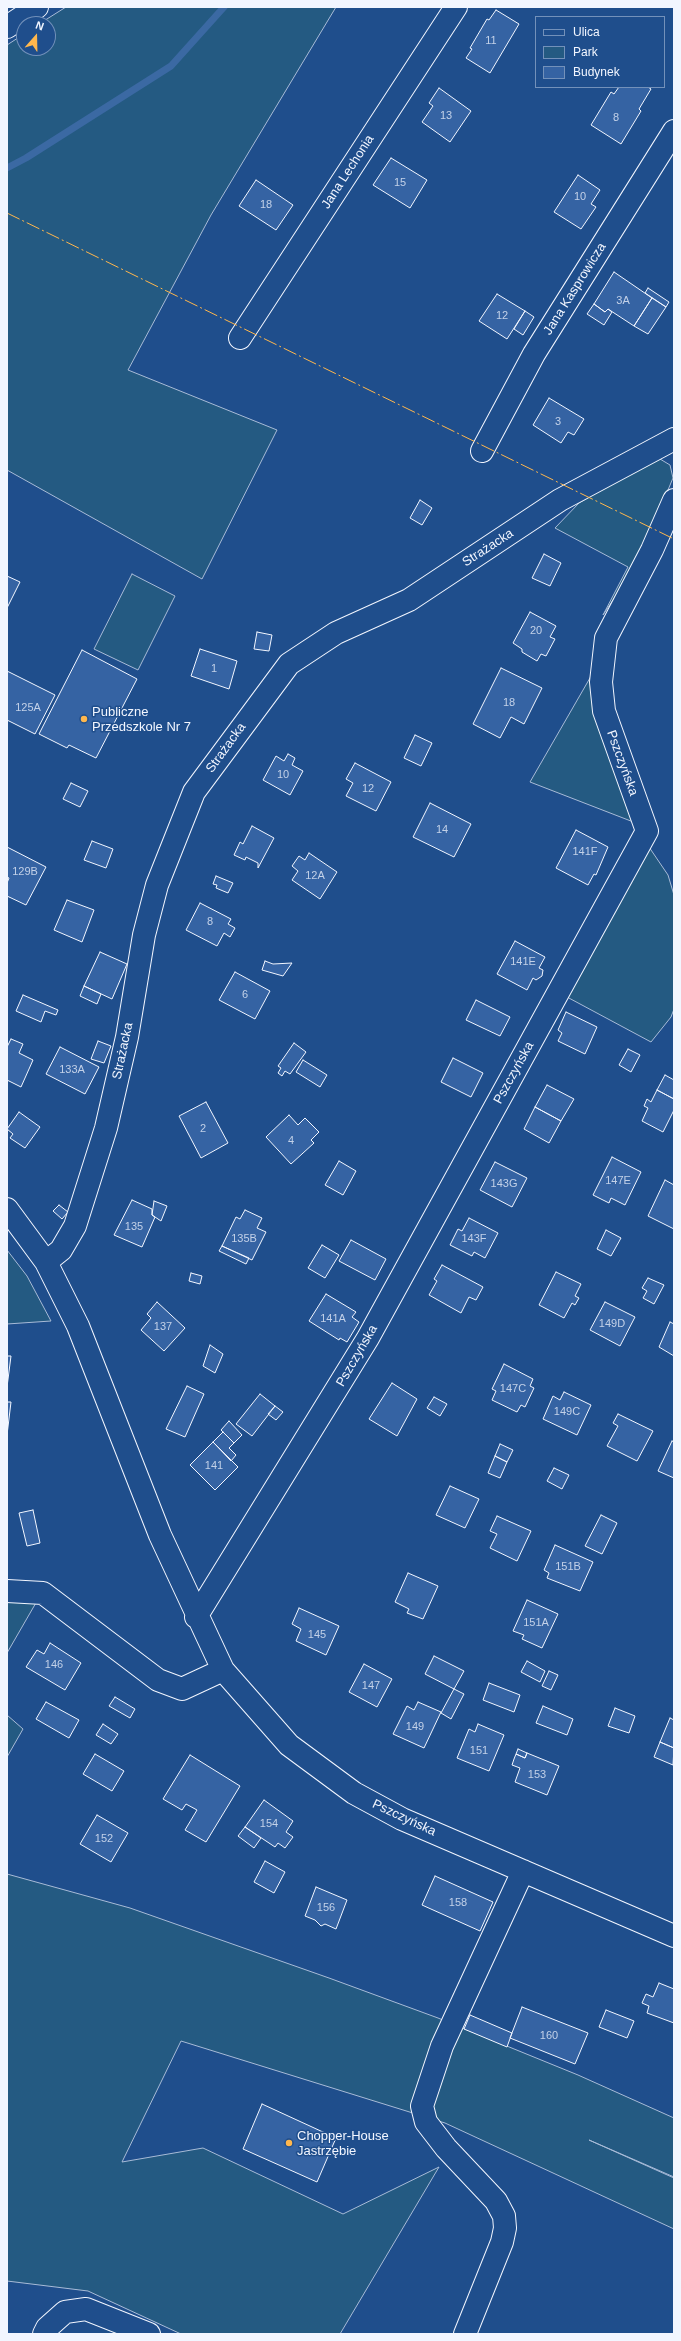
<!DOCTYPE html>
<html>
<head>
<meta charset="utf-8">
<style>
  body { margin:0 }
  #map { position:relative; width:681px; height:2341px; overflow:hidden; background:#1f4e8c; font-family:Arial,sans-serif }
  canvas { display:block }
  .frame { position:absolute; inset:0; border:8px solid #f2f6ff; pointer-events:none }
  .legend { position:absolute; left:535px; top:16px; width:130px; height:72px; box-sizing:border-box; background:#1f4e8c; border:1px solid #7391ba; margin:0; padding:5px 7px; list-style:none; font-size:12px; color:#f2f6ff }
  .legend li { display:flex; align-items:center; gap:8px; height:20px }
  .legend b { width:20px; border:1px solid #7391ba }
  .north { position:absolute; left:16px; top:16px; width:40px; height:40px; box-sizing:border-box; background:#1f4e8c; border:1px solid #7391ba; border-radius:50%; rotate:20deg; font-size:11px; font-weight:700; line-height:16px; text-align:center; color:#f2f6ff }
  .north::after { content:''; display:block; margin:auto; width:14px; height:18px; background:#ffb74d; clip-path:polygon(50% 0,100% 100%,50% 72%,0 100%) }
</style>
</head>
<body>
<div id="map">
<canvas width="681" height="2341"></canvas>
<div class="frame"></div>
<ul class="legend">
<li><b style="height:5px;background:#1f4e8c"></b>Ulica</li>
<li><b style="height:11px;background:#245a82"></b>Park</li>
<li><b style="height:11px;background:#3563a3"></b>Budynek</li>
</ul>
<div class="north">N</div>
</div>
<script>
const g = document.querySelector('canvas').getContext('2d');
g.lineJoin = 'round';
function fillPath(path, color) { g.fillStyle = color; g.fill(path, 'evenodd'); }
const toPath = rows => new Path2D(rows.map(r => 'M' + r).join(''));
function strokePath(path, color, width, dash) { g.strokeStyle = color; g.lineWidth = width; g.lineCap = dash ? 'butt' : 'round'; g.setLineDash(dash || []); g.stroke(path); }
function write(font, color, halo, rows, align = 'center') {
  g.font = font + ' Arial,sans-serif'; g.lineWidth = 3; g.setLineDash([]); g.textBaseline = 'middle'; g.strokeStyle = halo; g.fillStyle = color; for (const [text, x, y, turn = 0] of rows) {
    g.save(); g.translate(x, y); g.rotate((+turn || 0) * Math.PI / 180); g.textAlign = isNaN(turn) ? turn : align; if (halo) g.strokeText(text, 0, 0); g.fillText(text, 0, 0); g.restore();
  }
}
const green = toPath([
  [66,7,336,7,211,215,128,370,277,430,202,579,7,470,7,45,24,34,24,48,48,48,48,24,39,24,66,7],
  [660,459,670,465,673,478,637,564,603,615,628,567,555,528,579,503,635,470,660,459],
  [132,574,175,596,138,670,94,649,132,574],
  [594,671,636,823,530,782,594,671],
  [649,847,668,875,674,895,674,1009,671,1017,651,1042,567,997,649,847],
  [7,1250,27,1276,51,1321,7,1324,7,1250],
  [7,1600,37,1601,7,1653,7,1600],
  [7,1715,23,1729,7,1757,7,1715],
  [7,1874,130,1908,329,1978,438,2018,578,2075,674,2118,674,2177,589,2140,674,2178,674,2229,445,2123,181,2041,122,2162,203,2148,343,2214,439,2167,340,2334,181,2334,88,2291,7,2281,7,1874]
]);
fillPath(green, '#245a82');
strokePath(green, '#a8bbd7', 1);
strokePath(toPath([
  [7,168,26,158,171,66,224,7]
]), '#3b69a3', 7);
const building = toPath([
  [496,10,519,24,490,73,466,58,472,49,470,48,487,19,489,20,496,10],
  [619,87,648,87,651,89,639,109,641,111,621,144,591,125,611,92,614,94,619,87],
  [439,88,471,111,450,142,422,122,433,106,429,103,439,88],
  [391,158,427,180,410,208,373,185,391,158],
  [578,175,600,190,591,204,596,207,581,229,554,212,578,175],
  [256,180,293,205,276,230,239,206,256,180],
  [614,272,652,298,634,326,608,309,605,312,594,304,614,272],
  [648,288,669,302,666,307,645,293,648,288],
  [497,294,525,311,507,339,479,321,497,294],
  [652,298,666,307,648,334,634,326,652,298],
  [594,304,605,312,608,309,612,312,604,325,587,314,594,304],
  [525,311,534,317,523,335,514,329,525,311],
  [549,398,584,419,574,435,568,432,561,443,533,425,549,398],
  [420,500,432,508,422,525,410,518,420,500],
  [544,554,561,563,550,586,532,578,544,554],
  [7,576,20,582,7,608,7,576],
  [530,612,556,626,550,637,555,639,546,656,541,654,537,661,522,652,522,649,513,643,530,612],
  [257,632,272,635,269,651,254,649,257,632],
  [200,649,237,661,229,689,191,676,200,649],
  [82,650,137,679,96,758,69,745,67,748,39,734,82,650],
  [501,668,542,688,524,724,511,717,500,738,473,724,501,668],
  [7,671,55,695,35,734,7,720,7,671],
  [415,735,432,743,421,766,404,758,415,735],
  [288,754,295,758,292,765,303,771,290,795,263,780,276,756,284,761,288,754],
  [355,763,391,782,376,811,346,796,353,783,346,779,355,763],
  [71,783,88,791,80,807,63,799,71,783],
  [430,803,471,824,454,857,413,837,430,803],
  [252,826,274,838,258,868,258,863,246,857,245,860,234,855,240,842,243,844,252,826],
  [576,830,608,847,596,875,594,874,588,885,556,868,576,830],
  [92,841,113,849,106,868,84,860,92,841],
  [7,847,46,867,26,905,7,896,7,883,9,878,7,877,7,847],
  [309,853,337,872,320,899,292,880,298,871,292,866,299,856,305,860,309,853],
  [216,876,233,883,228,893,216,888,217,885,213,884,216,876],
  [67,900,94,910,82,942,54,930,67,900],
  [200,903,231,919,228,924,235,928,230,937,224,933,217,946,186,930,200,903],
  [515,941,545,957,539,968,543,970,542,976,536,980,533,978,527,990,497,974,515,941],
  [100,952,127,964,112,999,84,986,100,952],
  [265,961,273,964,292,963,283,976,262,970,265,961],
  [235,972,270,991,255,1019,219,1000,235,972],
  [84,986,101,994,97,1004,80,996,84,986],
  [23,995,58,1010,56,1015,45,1011,41,1022,16,1011,23,995],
  [476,1000,510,1017,500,1036,466,1020,476,1000],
  [566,1012,597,1027,585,1054,558,1041,562,1033,558,1030,566,1012],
  [11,1039,23,1044,19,1053,33,1060,21,1087,7,1080,7,1047,11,1039],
  [98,1041,111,1046,104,1063,91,1059,98,1041],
  [294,1043,306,1052,290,1074,285,1071,282,1076,278,1073,281,1068,278,1066,294,1043],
  [60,1047,99,1067,85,1094,46,1074,60,1047],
  [628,1049,640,1055,631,1072,619,1065,628,1049],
  [453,1058,483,1073,471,1097,441,1082,453,1058],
  [303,1060,327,1075,320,1087,296,1072,303,1060],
  [665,1075,674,1080,674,1099,657,1090,665,1075],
  [547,1085,574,1099,561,1121,535,1107,547,1085],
  [657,1090,674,1099,674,1110,663,1132,642,1121,648,1108,644,1106,647,1099,651,1102,657,1090],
  [206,1102,228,1143,201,1158,179,1116,206,1102],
  [535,1107,561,1121,549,1143,524,1129,535,1107],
  [19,1112,40,1127,25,1148,10,1138,13,1134,7,1129,19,1112],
  [289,1115,298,1125,305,1118,319,1132,311,1140,314,1143,291,1164,266,1137,289,1115],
  [612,1157,641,1172,625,1205,611,1198,609,1203,593,1195,612,1157],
  [339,1161,356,1171,343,1195,325,1185,339,1161],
  [495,1162,527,1178,512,1207,480,1190,495,1162],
  [665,1180,674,1185,674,1229,648,1216,665,1180],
  [132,1200,152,1209,152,1215,155,1217,142,1247,114,1235,132,1200],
  [154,1201,167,1206,161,1221,152,1215,154,1201],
  [59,1205,68,1212,62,1219,53,1211,59,1205],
  [245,1210,262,1218,257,1228,266,1232,252,1260,222,1246,236,1217,240,1219,245,1210],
  [469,1218,498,1233,485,1258,474,1252,472,1256,450,1245,458,1229,462,1231,469,1218],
  [606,1230,621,1238,611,1256,597,1249,606,1230],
  [351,1240,386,1259,375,1280,339,1261,351,1240],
  [322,1245,339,1255,325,1278,308,1268,322,1245],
  [222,1246,249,1258,246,1264,219,1251,222,1246],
  [442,1265,483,1287,476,1300,469,1297,461,1313,429,1295,437,1281,434,1279,442,1265],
  [556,1272,581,1284,575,1296,579,1298,575,1305,572,1303,564,1318,539,1305,556,1272],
  [191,1273,202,1276,200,1284,189,1281,191,1273],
  [648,1278,664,1285,654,1304,643,1298,647,1291,642,1288,648,1278],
  [326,1294,356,1312,352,1317,359,1322,347,1342,340,1338,339,1340,309,1321,326,1294],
  [157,1302,185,1328,164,1351,141,1330,151,1318,147,1314,157,1302],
  [605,1302,635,1317,620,1346,590,1330,605,1302],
  [670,1322,674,1324,674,1356,659,1347,670,1322],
  [210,1345,223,1354,215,1373,203,1366,210,1345],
  [7,1356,11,1356,7,1387,7,1356],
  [504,1364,533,1379,530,1386,534,1388,525,1407,521,1405,517,1412,492,1400,496,1391,492,1389,504,1364],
  [392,1383,417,1399,397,1436,369,1419,392,1383],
  [187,1386,204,1394,185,1437,166,1429,187,1386],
  [564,1392,591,1405,577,1435,543,1419,553,1396,560,1400,564,1392],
  [260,1394,275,1406,252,1436,236,1424,260,1394],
  [434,1397,447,1404,440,1416,427,1408,434,1397],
  [7,1402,11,1402,7,1435,7,1402],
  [275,1406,283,1412,276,1420,268,1414,275,1406],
  [618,1414,653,1431,637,1461,607,1446,618,1426,613,1423,618,1414],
  [229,1421,242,1435,234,1443,221,1430,229,1421],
  [223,1432,234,1443,229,1448,236,1455,231,1461,213,1442,223,1432],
  [672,1441,674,1442,674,1478,658,1471,672,1441],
  [213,1442,238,1467,215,1490,190,1465,213,1442],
  [500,1444,513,1450,507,1462,495,1456,500,1444],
  [495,1456,507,1462,500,1478,488,1473,495,1456],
  [554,1468,569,1475,562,1489,547,1481,554,1468],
  [450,1486,479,1499,465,1528,436,1515,450,1486],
  [33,1510,40,1543,27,1546,19,1513,33,1510],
  [601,1515,617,1523,602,1554,585,1546,601,1515],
  [497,1516,531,1531,517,1561,490,1548,497,1534,490,1531,497,1516],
  [555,1545,593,1562,580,1591,547,1578,549,1573,544,1570,555,1545],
  [408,1573,438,1586,423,1619,407,1613,409,1609,395,1602,408,1573],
  [527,1600,558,1614,542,1648,522,1639,524,1635,513,1631,527,1600],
  [299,1608,339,1626,326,1655,296,1641,301,1629,292,1624,299,1608],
  [50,1643,81,1663,65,1690,26,1667,37,1650,44,1654,50,1643],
  [434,1656,464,1671,454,1689,425,1674,434,1656],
  [527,1661,545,1671,540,1682,521,1672,527,1661],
  [364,1664,392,1679,377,1707,349,1692,364,1664],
  [549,1671,558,1675,551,1690,542,1686,549,1671],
  [489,1683,520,1695,514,1712,483,1700,489,1683],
  [454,1689,464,1694,451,1719,441,1713,454,1689],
  [115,1697,135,1709,130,1718,109,1706,115,1697],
  [46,1702,79,1720,69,1738,36,1719,46,1702],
  [418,1702,441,1712,424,1748,393,1734,407,1706,414,1710,418,1702],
  [543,1706,573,1719,567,1735,536,1723,543,1706],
  [615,1708,635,1716,629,1733,608,1726,615,1708],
  [670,1718,674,1720,674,1748,660,1742,670,1718],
  [103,1724,118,1734,111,1744,96,1735,103,1724],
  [478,1724,504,1735,489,1771,457,1758,469,1729,475,1732,478,1724],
  [660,1742,674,1748,673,1765,654,1757,660,1742],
  [518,1749,527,1753,525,1758,516,1754,518,1749],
  [527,1753,559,1766,547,1795,515,1782,520,1768,512,1765,514,1759,516,1754,525,1758,527,1753],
  [95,1754,124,1771,112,1791,83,1774,95,1754],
  [190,1755,240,1786,206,1842,185,1830,197,1810,186,1804,182,1810,163,1799,190,1755],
  [264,1800,293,1821,286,1832,293,1837,285,1848,278,1843,275,1847,245,1827,264,1800],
  [97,1815,128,1833,111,1862,80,1844,97,1815],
  [245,1827,261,1838,254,1848,238,1836,245,1827],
  [265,1861,285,1872,274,1893,254,1882,265,1861],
  [435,1876,493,1902,480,1931,422,1905,435,1876],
  [316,1887,347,1900,336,1929,325,1924,321,1926,315,1920,305,1916,316,1887],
  [659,1983,674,1989,674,2023,647,2013,649,2006,642,2003,646,1994,653,1997,659,1983],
  [522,2007,588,2033,575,2064,510,2038,522,2007],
  [606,2010,634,2021,627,2038,599,2027,606,2010],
  [470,2015,512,2033,507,2047,464,2029,470,2015],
  [262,2104,336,2138,317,2182,243,2149,262,2104]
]);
fillPath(building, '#3563a3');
strokePath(building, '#f2f6ff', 1);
const minor = toPath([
  [7,27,37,7],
  [240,338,456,7],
  [482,451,534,354,674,131],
  [7,1209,46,1262,78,1326,160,1535,223,1670,289,1745,354,1793,402,1819,674,1936],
  [46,1262,61,1250,75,1226,106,1128,127,1037,144,935,157,885,194,792,289,664,336,633,409,600,560,500,674,439],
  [7,1591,43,1593,158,1680,182,1689,223,1670],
  [196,1617,368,1338,647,831,604,711,601,682,606,638,652,550,674,500],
  [44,2334,47,2328,65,2312,86,2309,149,2334],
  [465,2334,502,2242,505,2228,504,2216,496,2201,446,2148,426,2122,422,2106,442,2046,523,1871]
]);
strokePath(minor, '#f2f6ff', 24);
strokePath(minor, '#1f4e8c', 22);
strokePath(toPath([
  [7,213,674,539]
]), '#ffb74d', 1, [14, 3, 2, 3]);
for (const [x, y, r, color] of [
  [84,719,4,"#ffb74d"],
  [289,2143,4,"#ffb74d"]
]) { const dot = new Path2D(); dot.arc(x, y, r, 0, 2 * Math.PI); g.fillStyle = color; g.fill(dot); strokePath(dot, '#1f4e8c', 1.5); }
write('11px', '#c3d1e8', null, [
  ["11",491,41],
  ["13",446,116],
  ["8",616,118],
  ["15",400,183],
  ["10",580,197],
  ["18",266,205],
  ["3A",623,301],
  ["12",502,316],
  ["3",558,422],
  ["20",536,631],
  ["1",214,669],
  ["18",509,703],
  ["125A",28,708],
  ["10",283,775],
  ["12",368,789],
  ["14",442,830],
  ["141F",585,852],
  ["129B",25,872],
  ["12A",315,876],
  ["8",210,922],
  ["141E",523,962],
  ["6",245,995],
  ["133A",72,1070],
  ["2",203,1129],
  ["4",291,1141],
  ["147E",618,1181],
  ["143G",504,1184],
  ["135",134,1227],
  ["135B",244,1239],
  ["143F",474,1239],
  ["141A",333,1319],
  ["149D",612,1324],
  ["137",163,1327],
  ["147C",513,1389],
  ["149C",567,1412],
  ["141",214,1466],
  ["151B",568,1567],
  ["151A",536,1623],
  ["145",317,1635],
  ["146",54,1665],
  ["147",371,1686],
  ["149",415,1727],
  ["151",479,1751],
  ["153",537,1775],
  ["154",269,1824],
  ["152",104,1839],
  ["158",458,1903],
  ["156",326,1908],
  ["160",549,2036]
]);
write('13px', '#f2f6ff', '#1f4e8c', [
  ["Jana Lechonia",348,172,-57],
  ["Jana Kasprowicza",575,289,-58],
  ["Strażacka",488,548,-33],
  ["Strażacka",226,748,-54],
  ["Pszczyńska",622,763,70],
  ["Strażacka",123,1051,-78],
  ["Pszczyńska",514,1073,-61],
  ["Pszczyńska",357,1356,-60],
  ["Pszczyńska",404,1818,25]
]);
write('13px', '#f2f6ff', '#1f4e8c', [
  ["Publiczne",92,712],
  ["Przedszkole Nr 7",92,727],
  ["Chopper-House",297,2136],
  ["Jastrzębie",297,2151]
], 'left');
</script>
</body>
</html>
